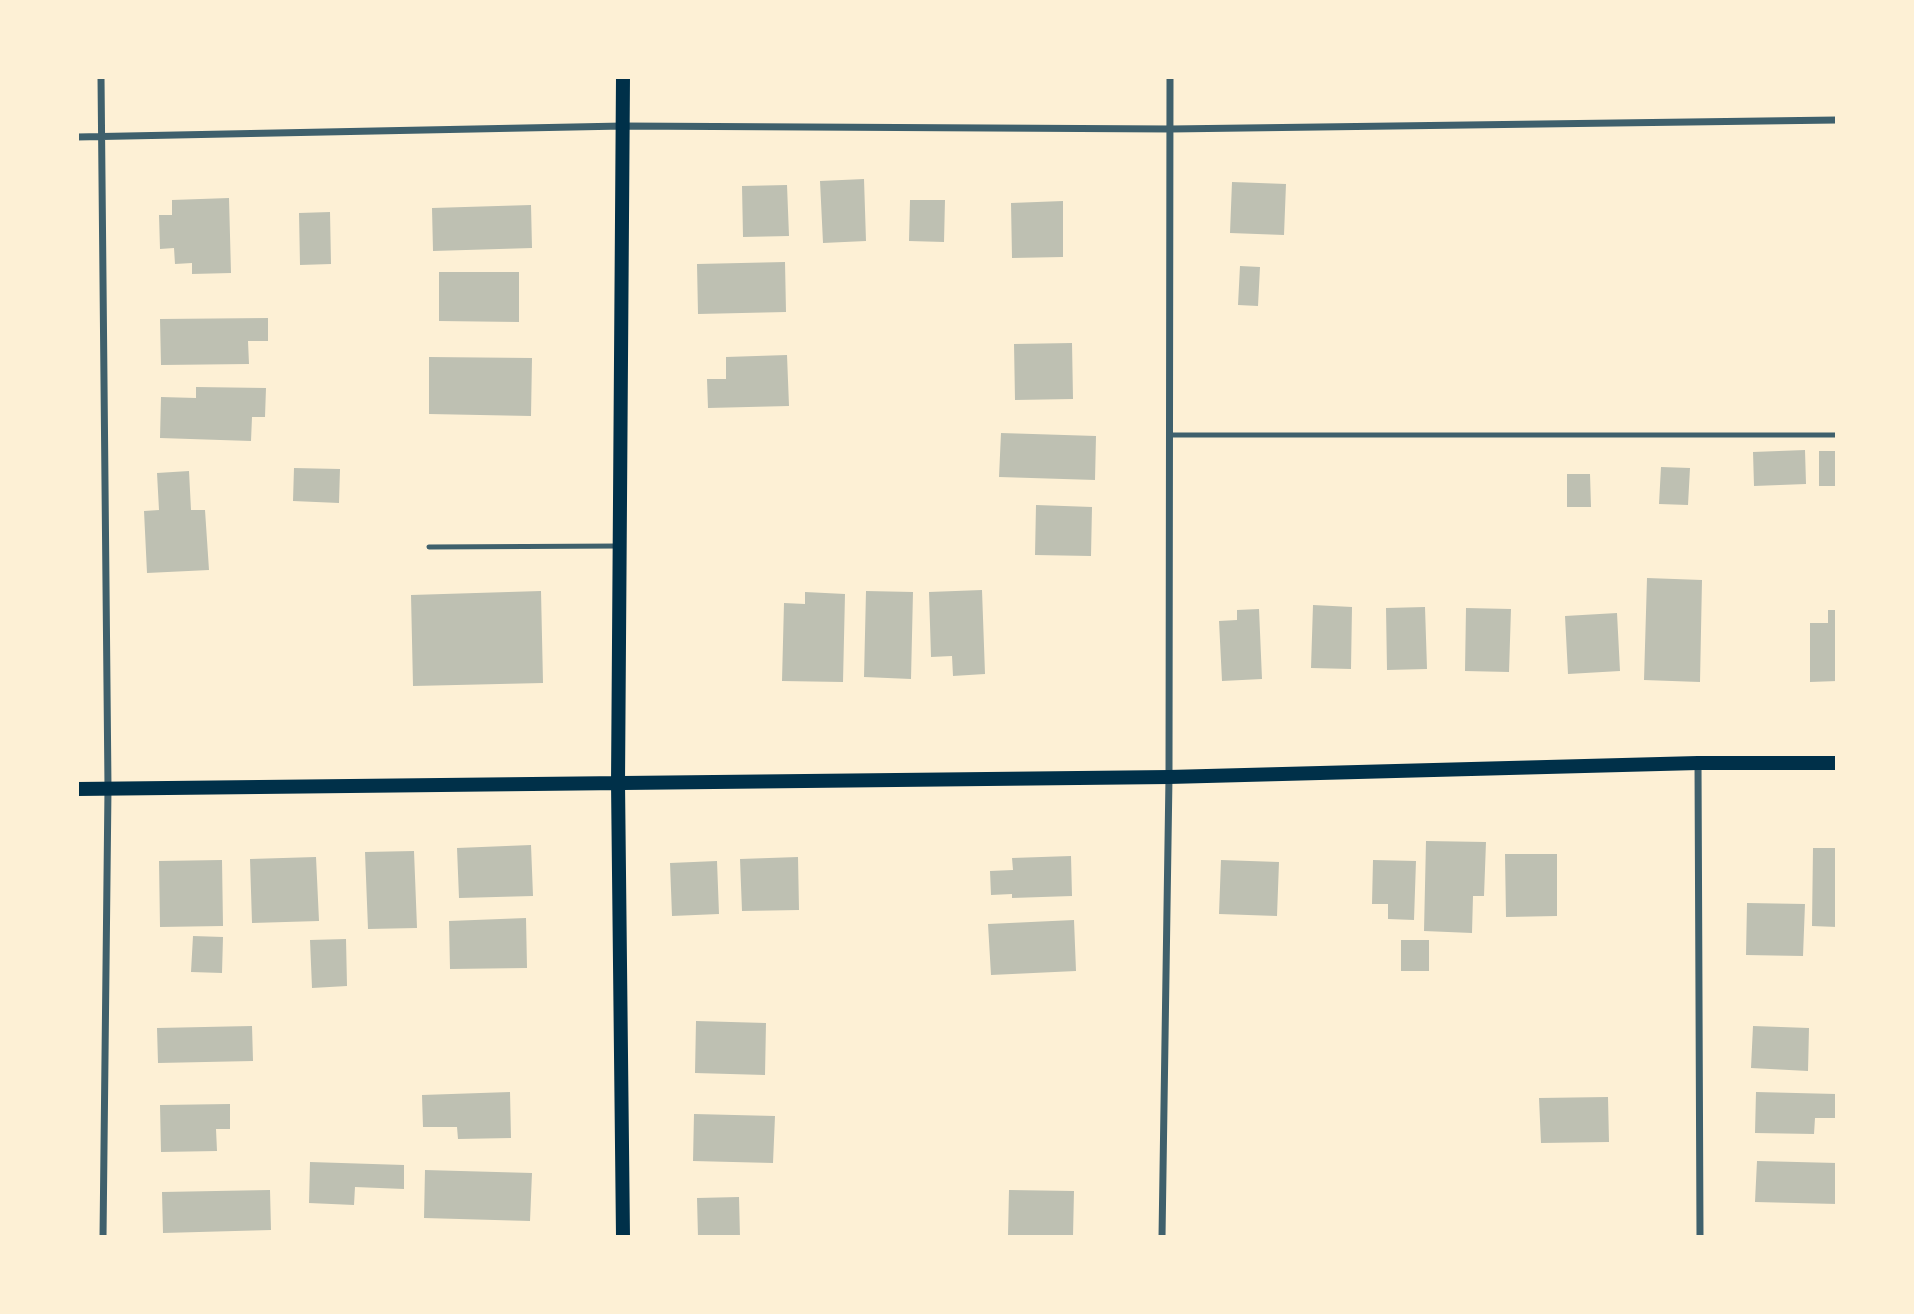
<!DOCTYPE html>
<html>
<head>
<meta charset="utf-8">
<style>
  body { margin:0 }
  #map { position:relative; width:1914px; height:1314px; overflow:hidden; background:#fdf0d5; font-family:Ubuntu,sans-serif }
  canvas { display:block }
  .frame { position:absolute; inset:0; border:79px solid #fdf0d5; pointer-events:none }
</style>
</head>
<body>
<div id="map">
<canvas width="1914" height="1314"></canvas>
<div class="frame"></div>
</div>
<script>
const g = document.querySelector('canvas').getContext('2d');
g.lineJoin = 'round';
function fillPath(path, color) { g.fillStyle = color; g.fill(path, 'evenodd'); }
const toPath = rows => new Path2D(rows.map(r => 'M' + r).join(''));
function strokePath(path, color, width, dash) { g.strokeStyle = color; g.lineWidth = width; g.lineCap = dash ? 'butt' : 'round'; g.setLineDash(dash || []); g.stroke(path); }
fillPath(toPath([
  [864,179,866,241,823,243,820,181],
  [1232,182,1286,184,1284,235,1230,233],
  [787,185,789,236,743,237,742,186],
  [229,198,231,273,192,274,192,263,175,264,174,248,160,249,159,215,172,215,172,200],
  [910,200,945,200,944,242,909,241],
  [1063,201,1063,257,1012,258,1011,203],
  [531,205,532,248,433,251,432,208],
  [330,212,331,264,300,265,299,213],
  [785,262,786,312,698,314,697,264],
  [1240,266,1260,267,1258,306,1238,305],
  [439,272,519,272,519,322,439,321],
  [268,318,268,341,248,341,249,364,161,365,160,319],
  [1072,343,1073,399,1015,400,1014,344],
  [787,355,789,406,708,408,707,379,726,379,726,357],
  [429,357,532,358,531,416,429,414],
  [196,387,266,388,265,417,252,417,251,441,160,438,161,397,196,398],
  [1001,433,1096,436,1095,480,999,477],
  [1805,450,1806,484,1754,486,1753,452],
  [1819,451,1837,451,1837,486,1819,486],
  [1661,467,1690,468,1688,505,1659,504],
  [294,468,340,469,339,503,293,501],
  [189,471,191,510,205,510,209,570,147,573,144,511,159,510,157,473],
  [1567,474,1590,474,1591,507,1567,507],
  [1036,505,1092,507,1091,556,1035,555],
  [1647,578,1702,580,1700,682,1644,680],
  [982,590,985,674,953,676,952,656,931,657,929,592],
  [541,591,543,683,413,686,411,595],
  [866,591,913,592,911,679,864,677],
  [805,592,845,594,843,682,782,681,784,603,805,604],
  [1313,605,1352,607,1351,669,1311,668],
  [1425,607,1427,669,1387,670,1386,608],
  [1466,608,1511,609,1509,672,1465,671],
  [1259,609,1262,679,1222,681,1219,621,1237,620,1237,610],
  [1828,610,1837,610,1837,681,1810,682,1810,623,1828,623],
  [1617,613,1620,671,1568,674,1565,616],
  [1426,841,1486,842,1484,896,1473,896,1472,933,1424,931],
  [531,845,533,896,459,898,457,848],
  [1813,848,1837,848,1837,927,1812,926],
  [414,851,417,928,368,929,365,852],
  [1505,854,1557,854,1557,916,1506,917],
  [1071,856,1072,896,1012,898,1012,894,991,895,990,871,1013,870,1012,858],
  [316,857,319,921,252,923,250,859],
  [798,857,799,910,742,911,740,859],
  [222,860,223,926,160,927,159,861],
  [1221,860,1279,862,1277,916,1219,914],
  [1373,860,1416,861,1414,920,1388,919,1388,904,1372,904],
  [717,861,719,914,672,916,670,863],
  [1747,903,1805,904,1803,956,1746,955],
  [526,918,527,968,450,969,449,921],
  [1074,920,1076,971,991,975,988,924],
  [193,936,223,937,222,973,191,972],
  [346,939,347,986,312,988,310,940],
  [1401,940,1429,940,1429,971,1401,971],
  [696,1021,766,1023,765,1075,695,1073],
  [252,1026,253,1061,158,1063,157,1028],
  [1753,1026,1809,1028,1808,1071,1751,1068],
  [510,1092,511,1138,458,1139,457,1127,423,1127,422,1095],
  [1756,1092,1836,1094,1836,1118,1815,1118,1814,1134,1755,1133],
  [1608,1097,1609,1142,1541,1143,1539,1098],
  [230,1104,230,1129,216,1129,217,1151,161,1152,160,1105],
  [694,1114,775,1116,773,1163,693,1161],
  [1757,1161,1837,1163,1837,1204,1755,1202],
  [310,1162,404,1165,404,1189,355,1187,354,1205,309,1203],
  [425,1170,532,1173,530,1221,424,1218],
  [270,1190,271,1230,163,1233,162,1192],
  [1009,1190,1074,1191,1073,1236,1008,1235],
  [739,1197,740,1237,698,1237,697,1198]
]), '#bec0b2');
strokePath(toPath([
  [1170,435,1837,435],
  [429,547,620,546]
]), '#3f606c', 5);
strokePath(toPath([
  [101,77,108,788,103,1237],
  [77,137,623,126,1171,129,1837,120],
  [1698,763,1700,1237],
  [1162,1237,1169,777,1170,77]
]), '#3f606c', 7);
strokePath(toPath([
  [623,77,618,782,623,1237],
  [77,789,1169,777,1698,763,1837,763]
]), '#003049', 14);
</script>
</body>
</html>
